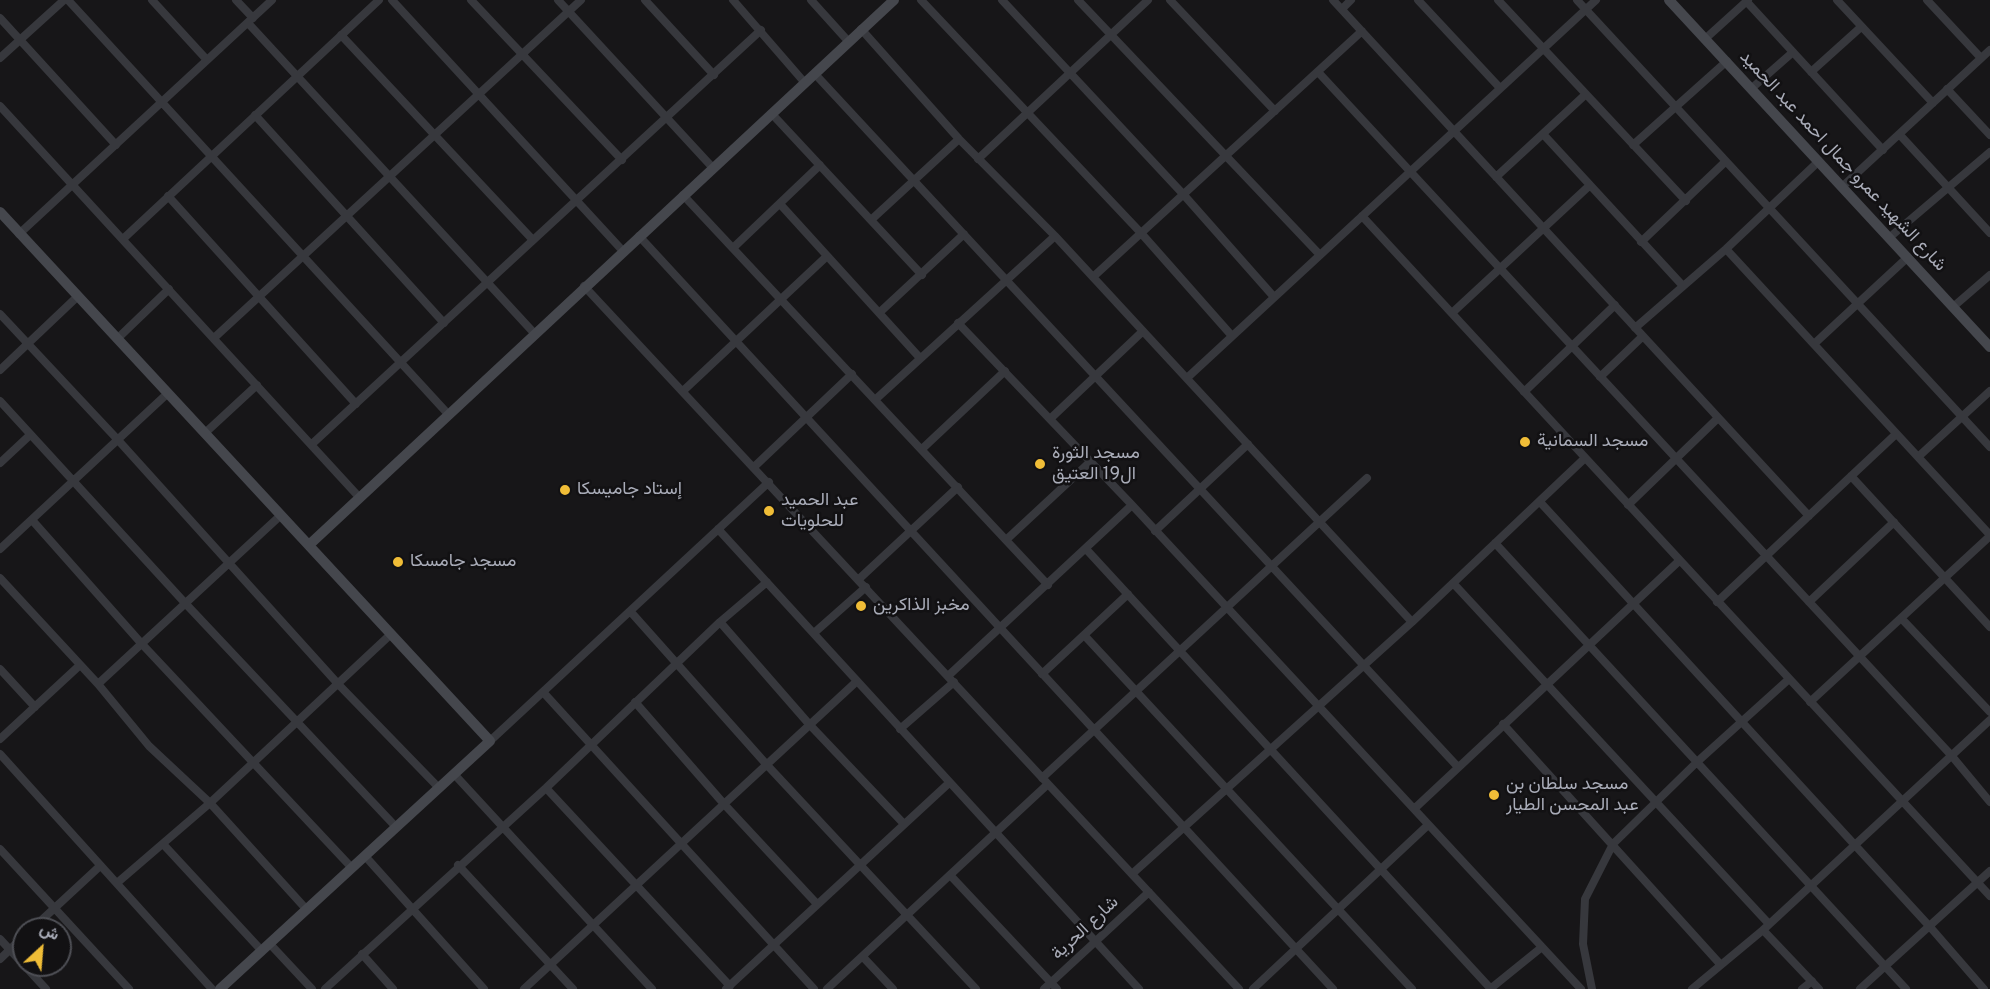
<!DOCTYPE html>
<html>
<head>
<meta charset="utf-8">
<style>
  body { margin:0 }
  #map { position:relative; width:1990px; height:989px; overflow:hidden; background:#171618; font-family:Overpass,Vazirmatn,sans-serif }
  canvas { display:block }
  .north { position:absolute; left:12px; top:917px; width:60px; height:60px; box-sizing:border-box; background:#121113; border:2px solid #4e4f55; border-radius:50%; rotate:26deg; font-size:16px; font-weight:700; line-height:24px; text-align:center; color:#a9acb8 }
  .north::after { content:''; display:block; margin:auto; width:21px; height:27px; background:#f0bd37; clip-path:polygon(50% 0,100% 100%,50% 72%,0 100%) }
</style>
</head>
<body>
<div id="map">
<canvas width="1990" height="989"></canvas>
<div class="north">ش</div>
</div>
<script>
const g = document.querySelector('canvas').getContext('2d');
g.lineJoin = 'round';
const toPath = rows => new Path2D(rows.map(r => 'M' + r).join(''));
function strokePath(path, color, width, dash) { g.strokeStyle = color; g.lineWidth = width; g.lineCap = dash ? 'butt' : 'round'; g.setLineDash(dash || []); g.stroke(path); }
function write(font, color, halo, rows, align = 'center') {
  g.font = font + ' Overpass,Vazirmatn,sans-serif'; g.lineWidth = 5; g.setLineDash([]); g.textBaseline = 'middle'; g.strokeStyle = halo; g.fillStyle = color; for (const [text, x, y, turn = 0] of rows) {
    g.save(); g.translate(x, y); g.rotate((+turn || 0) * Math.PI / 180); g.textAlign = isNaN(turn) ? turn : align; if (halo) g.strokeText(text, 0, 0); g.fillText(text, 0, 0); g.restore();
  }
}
strokePath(toPath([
  [68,0,448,414],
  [152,0,207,60],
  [236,0,253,18],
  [392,0,622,250],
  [471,0,622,160],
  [558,0,713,168],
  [645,0,714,75],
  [733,0,805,83],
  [811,0,848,41],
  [921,0,1141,233,1232,336],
  [1002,0,1183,194,1274,297],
  [1078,0,1320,255],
  [1170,0,1275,111],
  [1333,0,1809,516],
  [1418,0,1500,88],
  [1498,0,1686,201],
  [1577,0,1990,447],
  [1837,0,1933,103],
  [1927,0,1981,58],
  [1747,2,1883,150],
  [1342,9,1351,0],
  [0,18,116,145],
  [248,23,534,333],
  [861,29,959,139,1055,236,1412,622],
  [341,35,532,239],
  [1705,39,1748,0],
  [0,58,64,0],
  [1318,72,1951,755,1990,802],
  [1811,72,1861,27],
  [815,74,1457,766],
  [1752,88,1793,52],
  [1947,89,1990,135],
  [0,106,359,497],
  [772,114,922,275],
  [255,115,444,323],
  [1543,134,1683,286],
  [1900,135,1990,233],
  [1633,145,1727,61],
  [978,159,1148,0],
  [1496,177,1586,94],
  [1843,186,1990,50],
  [683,195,1048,585],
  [168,196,356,404],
  [780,204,920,358],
  [1362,216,1990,896],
  [871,220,959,139],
  [19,234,272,0],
  [639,236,1333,989],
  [1890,237,1990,152],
  [123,239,379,0],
  [1641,242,1725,162],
  [733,248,820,165],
  [1726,249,1990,535],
  [1093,277,1362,31],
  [584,286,1239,989],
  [1953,307,1990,275],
  [879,313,964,234],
  [1452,313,1589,186],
  [0,314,118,440,339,685,439,788],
  [958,323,1132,505,1581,989],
  [1635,328,1726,249,1819,161],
  [214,338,581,0],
  [117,339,169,289],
  [1814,344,1908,257],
  [0,370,78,296],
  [1600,377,1643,336],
  [1187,378,1596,0],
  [683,391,826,257],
  [1524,392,1615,305],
  [876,399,1055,236],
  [0,401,185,603,396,827],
  [1050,419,1143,331],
  [205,433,257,385],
  [312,444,761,30],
  [922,449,1005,371],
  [1918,457,1990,391],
  [0,463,30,435],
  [754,467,852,374],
  [1851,476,1990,627],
  [1540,502,1931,928,1984,989],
  [1628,505,1718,418],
  [32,520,141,643,352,868],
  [718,529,1139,989],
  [1155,531,1248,444],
  [1006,540,1090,462],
  [1495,543,1906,989],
  [0,549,168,393],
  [1086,549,1491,989],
  [0,578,98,684,149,746,210,803,307,910],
  [859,579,958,487],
  [1453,583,1769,924],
  [1128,594,1084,635,1412,989],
  [1717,602,1896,434],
  [1809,602,1894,522],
  [630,611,767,765,976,989],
  [1901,618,1990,712],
  [720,622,809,724,904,824],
  [814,633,866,587],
  [0,669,35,707],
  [1042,674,1084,635],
  [948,676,1132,505],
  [98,684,281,515],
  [543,692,814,989],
  [635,702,724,804,817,904],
  [1810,702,1990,536],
  [1503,724,1720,964],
  [900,729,954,682],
  [0,739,80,665],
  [490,741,769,482],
  [0,754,212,989],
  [454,774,652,989],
  [1042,778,1367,478],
  [546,788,730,986],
  [1414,809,1679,561],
  [163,844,262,951],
  [0,849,129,989],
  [365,856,484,989],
  [458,865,573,989],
  [1132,874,1412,622,1585,458],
  [950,875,1057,989],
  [117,883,210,803,391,634],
  [32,929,100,866],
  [1763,930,1819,989],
  [0,939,24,965],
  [270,944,312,989],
  [362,954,393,989],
  [863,957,893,989],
  [0,959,24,936],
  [24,965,46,989],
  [325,989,546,788,720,622,767,582],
  [524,989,856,682],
  [726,989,949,783],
  [827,989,1048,784],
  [1044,989,1149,892],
  [1253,989,1428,825],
  [1490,989,1542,947],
  [1592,989,1583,944,1585,899,1613,844,1697,762,1789,679],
  [1692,989,1763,930,1990,720],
  [1802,989,1812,981],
  [1860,989,1990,871]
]), '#37383d', 8);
strokePath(toPath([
  [1669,0,1990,347],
  [0,212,490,741,220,989],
  [309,545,894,0]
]), '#45474d', 10);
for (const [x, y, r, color] of [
  [1525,442,6,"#f0bd37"],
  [1040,464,6,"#f0bd37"],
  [565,490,6,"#f0bd37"],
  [769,511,6,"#f0bd37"],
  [398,562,6,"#f0bd37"],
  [861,606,6,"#f0bd37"],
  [1494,795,6,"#f0bd37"]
]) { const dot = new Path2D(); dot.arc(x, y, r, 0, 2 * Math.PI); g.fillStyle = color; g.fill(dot); strokePath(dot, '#121113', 2); }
write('18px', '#a9acb8', '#121113', [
  ["شارع الشهيد عمرو جمال احمد عبد الحميد",1842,162,47],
  ["شارع الحرية",1086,929,-43]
]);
write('18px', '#a9acb8', '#121113', [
  ["مسجد السمانية",1537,442],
  ["مسجد الثورة",1052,454],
  ["ال19 العتيق",1052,475],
  ["إستاد جاميسكا",577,490],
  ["عبد الحميد",781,501],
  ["للحلويات",781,522],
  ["مسجد جامسكا",410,562],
  ["مخبز الذاكرين",873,606],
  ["مسجد سلطان بن",1506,785],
  ["عبد المحسن الطيار",1506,806]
], 'left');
</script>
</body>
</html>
